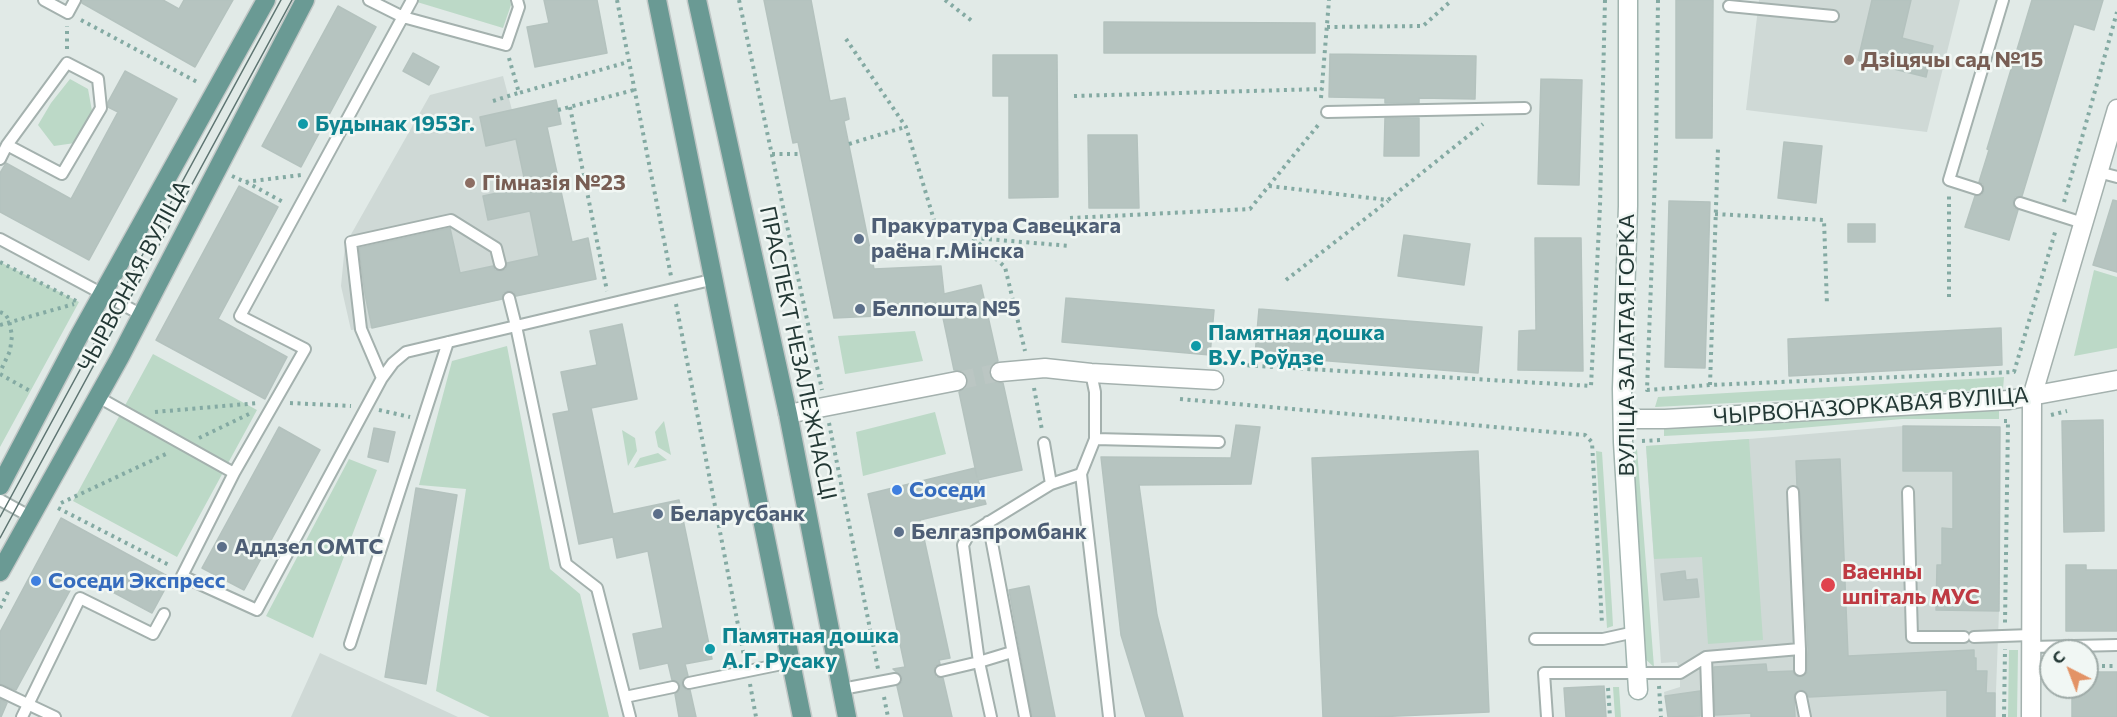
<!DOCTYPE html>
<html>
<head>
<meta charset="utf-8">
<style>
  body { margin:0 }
  #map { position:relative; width:2117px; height:717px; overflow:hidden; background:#e1eae7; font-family:Commissioner,sans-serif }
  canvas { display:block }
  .north { position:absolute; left:2039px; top:639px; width:60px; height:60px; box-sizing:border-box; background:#f1f7f4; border:2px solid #9faba8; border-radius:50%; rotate:318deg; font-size:16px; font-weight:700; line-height:24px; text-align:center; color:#233835 }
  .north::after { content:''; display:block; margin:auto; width:21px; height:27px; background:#e39366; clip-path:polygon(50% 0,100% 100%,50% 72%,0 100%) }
</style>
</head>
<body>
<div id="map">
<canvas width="2117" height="717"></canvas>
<div class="north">С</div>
</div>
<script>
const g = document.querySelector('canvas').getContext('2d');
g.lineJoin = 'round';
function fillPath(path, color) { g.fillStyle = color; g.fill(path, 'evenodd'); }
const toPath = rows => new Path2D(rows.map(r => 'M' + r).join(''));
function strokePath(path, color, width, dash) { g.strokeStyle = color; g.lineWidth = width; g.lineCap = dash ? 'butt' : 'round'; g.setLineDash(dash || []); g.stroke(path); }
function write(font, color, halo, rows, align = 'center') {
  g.font = font + ' Commissioner,sans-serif'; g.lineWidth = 5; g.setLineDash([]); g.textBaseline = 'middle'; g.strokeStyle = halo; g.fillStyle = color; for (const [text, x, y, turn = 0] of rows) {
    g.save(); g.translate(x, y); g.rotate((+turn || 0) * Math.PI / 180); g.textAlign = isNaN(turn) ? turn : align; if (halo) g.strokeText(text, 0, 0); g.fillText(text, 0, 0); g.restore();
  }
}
fillPath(toPath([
  [1759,0,1960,0,1927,132,1746,110],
  [503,76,512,110,556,100,561,124,547,127,572,242,588,238,596,279,372,328,351,330,341,286,345,245,430,95],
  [1903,426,2000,427,1999,611,1995,717,1668,717,1664,692,1680,687,1680,673,1677,662,1661,663,1646,446,1749,439],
  [320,653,458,717,291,717]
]), '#cfd9d6');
fillPath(toPath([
  [418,0,510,0,511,5,503,28,417,2],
  [70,79,88,89,92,111,75,143,54,146,38,125,51,103],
  [0,262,79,302,0,447],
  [2094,270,2117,277,2117,348,2074,356],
  [915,331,923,361,845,374,838,336],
  [507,346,550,569,580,594,609,717,490,717,436,691,466,489,419,485,452,361],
  [153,354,257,410,177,557,73,501],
  [2004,377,2003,389,1655,407,1658,397],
  [1999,411,1999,419,1902,419,1778,430,1664,436,1664,428,1778,423,1901,413],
  [935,412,946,454,863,476,856,432],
  [664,421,671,455,658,447,655,432],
  [622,430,635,438,637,451,628,466],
  [1749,439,1763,640,1708,644,1702,557,1654,559,1646,446],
  [1632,448,1637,449,1654,667,1644,658],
  [1596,451,1602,452,1612,608,1613,626,1607,628],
  [658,453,667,460,634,468,640,458],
  [349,459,377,470,313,638,266,616],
  [2009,650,2018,650,2017,717,2008,717],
  [1613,687,1619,687,1621,717,1615,717]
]), '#bcd9c7');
const building = toPath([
  [82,0,163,0,179,9,184,0,233,0,195,67,82,3,82,0],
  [544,0,597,0,607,53,535,67,527,27,549,23,544,0],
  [764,0,811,0,830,101,845,98,849,119,844,121,874,269,941,266,944,294,981,285,998,361,990,367,989,374,995,382,1003,383,1022,470,978,480,986,504,920,520,950,658,939,660,940,664,935,666,934,672,936,677,943,678,952,717,904,717,897,686,902,682,902,677,893,669,905,667,868,494,975,468,977,477,959,392,967,385,968,378,961,371,954,370,942,313,834,318,798,142,793,143,764,0],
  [1676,0,1713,0,1712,138,1676,138,1676,0],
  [1872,0,1911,0,1902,38,1933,46,1926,77,1858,60,1872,0],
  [2032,0,2103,0,2094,30,2074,24,2022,196,2015,197,2013,201,2014,208,2018,210,2009,240,1965,227,1975,196,1982,195,1984,191,1983,184,1979,182,1989,150,1987,149,2032,0],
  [338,6,376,27,301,167,262,146,338,6],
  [1104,22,1315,23,1315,53,1104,53,1104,22],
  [413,53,439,67,429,85,403,71,413,53],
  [1330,54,1476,56,1475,99,1419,98,1419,103,1385,103,1385,98,1329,97,1330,54],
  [993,55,1057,55,1058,197,1009,198,1009,96,993,96,993,55],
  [125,71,177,99,89,260,0,212,0,173,6,163,71,199,118,112,108,107,108,102,125,71],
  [1541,79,1582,80,1579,185,1538,184,1541,79],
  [556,100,561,124,547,127,572,242,588,238,596,279,516,296,514,292,508,291,503,293,502,299,372,328,365,294,359,248,450,228,460,273,493,266,495,270,501,271,506,269,507,263,539,256,530,211,488,220,483,196,526,187,516,139,486,146,480,117,556,100],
  [1385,118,1419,118,1419,156,1384,156,1385,118],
  [1088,135,1137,135,1139,208,1089,208,1088,135],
  [1784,142,1822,146,1816,203,1778,198,1784,142],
  [239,186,278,207,218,319,287,357,265,399,156,340,239,186],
  [2113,200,2117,201,2117,272,2093,265,2113,200],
  [1669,201,1710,202,1705,368,1665,367,1669,201],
  [1848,224,1875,224,1875,242,1848,242,1848,224],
  [1404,235,1470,244,1464,285,1398,276,1404,235],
  [1535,238,1581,238,1583,371,1518,370,1519,331,1536,330,1535,238],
  [1066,298,1214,310,1210,355,1062,342,1066,298],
  [1259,309,1482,327,1478,373,1255,355,1259,309],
  [622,324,637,399,591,408,613,514,679,500,712,659,685,664,688,676,682,680,682,685,686,690,690,690,696,717,679,717,675,694,678,692,680,686,678,682,672,680,668,663,640,669,633,634,663,628,648,551,617,558,613,537,579,544,553,414,569,411,561,372,597,365,590,331,622,324],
  [2001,328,2002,365,1789,376,1788,339,2001,328],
  [2103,420,2104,531,2064,532,2062,421,2103,420],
  [1236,425,1260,427,1251,484,1139,485,1157,615,1183,717,1146,717,1121,635,1101,457,1231,458,1236,425],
  [1903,426,2000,427,1999,611,1936,610,1937,565,1942,565,1942,528,1953,529,1953,471,1903,471,1903,426],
  [279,427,320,450,244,590,202,568,279,427],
  [374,428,395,432,388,462,368,457,374,428],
  [1478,451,1489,712,1375,717,1323,717,1312,458,1478,451],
  [1840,459,1848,656,1974,650,1974,658,1976,658,1976,671,1987,671,1986,693,1995,693,1995,717,1947,717,1947,690,1809,697,1806,692,1800,690,1794,695,1795,717,1751,717,1751,713,1715,715,1714,667,1766,664,1767,672,1793,671,1794,674,1799,677,1807,673,1808,649,1800,492,1797,486,1796,461,1840,459],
  [416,488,457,495,426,684,385,677,416,488],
  [61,518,171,578,152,613,79,574,16,690,0,684,0,632,61,518],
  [2066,565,2086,565,2086,570,2117,570,2117,631,2066,631,2066,565],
  [1685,571,1686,580,1697,579,1699,597,1664,600,1661,574,1685,571],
  [1029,586,1055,717,1032,717,1009,590,1029,586],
  [2087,672,2117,672,2117,717,2072,717,2072,687,2087,687,2087,672],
  [1604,686,1606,717,1566,717,1564,688,1604,686],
  [1700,691,1700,716,1668,717,1665,696,1700,691],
  [0,699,7,703,1,717,0,717,0,699]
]);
fillPath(building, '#b6c4c0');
strokePath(building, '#b4c2be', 1.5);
strokePath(toPath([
  [957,381,1000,372]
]), '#bbc6c3', 18, [18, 9]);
const lane = toPath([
  [44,0,68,13,75,0],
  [369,0,403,17,506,45,519,7,517,0],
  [412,0,240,316,305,349,234,473,182,576,257,610,382,378,393,363,406,352,715,279],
  [1729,6,1833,16],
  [1327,112,1525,108],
  [0,159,7,145,67,63,98,79,101,108,62,174,7,145],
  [2098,172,2117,177],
  [1977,189,1949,180,2003,0],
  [2020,203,2083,223],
  [0,239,142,315],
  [509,298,516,326,566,564,597,588,630,717],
  [382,378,361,329,351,242,451,220,496,248,500,264],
  [98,397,234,473],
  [1095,439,1219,442],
  [1081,474,1109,717],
  [1051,484,1081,474,1095,439,1095,392,1091,373],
  [1908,492,1912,637,1964,637],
  [0,500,31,517],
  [988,522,1025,717],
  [1974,637,2031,635],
  [1535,639,1603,639,1635,632],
  [350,644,448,342],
  [2031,647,2117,645],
  [1706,657,1708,717],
  [1800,670,1800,649],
  [941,671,979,662,963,545,968,536,976,530,1051,484,1044,443],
  [689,683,792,662],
  [842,689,895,679],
  [0,691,55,717],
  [625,697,673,687],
  [1801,697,1805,717],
  [22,717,80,598,153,634,164,614],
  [991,717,979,662,1012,652],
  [1547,717,1544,673,1680,673,1706,657,1800,649,1793,492]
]);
const street = toPath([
  [1000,372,1045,368,1091,373,1214,380],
  [788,414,957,381],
  [1623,419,1665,419,2009,400,2117,380],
  [2031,717,2032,397,2117,109]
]);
const secondary = toPath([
  [1628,0,1628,206,1622,389,1623,442,1638,690]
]);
const primary = toPath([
  [657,0,802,717],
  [697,0,788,414,847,717],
  [0,486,79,336,266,0],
  [0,572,120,357,305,0]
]);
strokePath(lane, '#a4b1ae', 14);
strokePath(street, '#a4b1ae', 21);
strokePath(secondary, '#a1b4af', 21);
strokePath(primary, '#c1c7c6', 21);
strokePath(toPath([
  [617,0,671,276],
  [739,0,822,390],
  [945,0,972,21],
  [1658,0,1656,149,1647,390,1710,385,2014,372,2056,229],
  [81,20,199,83],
  [1327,27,1423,26,1452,0],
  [846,39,906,127,940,240],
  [67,49,67,26],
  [509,58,519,93,628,62],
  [1074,96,1322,89],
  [1321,98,1329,0],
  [493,101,518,93],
  [570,107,607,291],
  [558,110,634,90],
  [849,144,905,127],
  [772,154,800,154],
  [232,176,245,182,301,175],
  [246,182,285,203],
  [1269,186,1388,200,1483,124],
  [2064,202,2117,12],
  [1715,214,1824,220,1827,305],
  [1070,218,1250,209,1319,124],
  [973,238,1005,267,1025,351],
  [974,238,1071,246],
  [0,262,78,302],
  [1286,280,1388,201],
  [1949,297,1949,196],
  [676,304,744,656],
  [0,312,5,314,9,320,12,336,10,351,0,372],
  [0,325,74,304],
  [1225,364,1591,386,1600,206,1605,0],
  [0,374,30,391],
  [1710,385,1718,148],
  [1034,388,1042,430],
  [1180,399,1585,435,1592,442,1602,624],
  [290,403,351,406],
  [379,410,410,417],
  [155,412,258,403],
  [2051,415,2067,411],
  [2004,421,2008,421,2005,623],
  [829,423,878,669],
  [199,438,249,414],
  [1642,441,1662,440],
  [61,503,168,453],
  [58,508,171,566],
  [0,608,10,588],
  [2087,666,2117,666],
  [750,684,756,717],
  [1659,686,1661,717],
  [1608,688,1610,717],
  [884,697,888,717],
  [2004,717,2005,649]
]), '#84aaa3', 4, [3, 4.5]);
strokePath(lane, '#fff', 10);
strokePath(street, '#fff', 18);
strokePath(secondary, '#fff', 18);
strokePath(primary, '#6a9a94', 18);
strokePath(toPath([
  [0,517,281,0],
  [0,538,292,0]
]), '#5d7471', 1.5);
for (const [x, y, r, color] of [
  [1849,60,6,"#8d6e63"],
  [303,124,6,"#0f9aa8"],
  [470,183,6,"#8d6e63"],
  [859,239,6,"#5c6f8a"],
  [860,309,6,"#5c6f8a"],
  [1196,346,6,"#0f9aa8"],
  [897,490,6,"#3f7fe0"],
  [658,514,6,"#5c6f8a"],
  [899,532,6,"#5c6f8a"],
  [222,547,6,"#5c6f8a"],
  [36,581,6,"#3f7fe0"],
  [1828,585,8,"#e0444e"],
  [710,649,6,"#0f9aa8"]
]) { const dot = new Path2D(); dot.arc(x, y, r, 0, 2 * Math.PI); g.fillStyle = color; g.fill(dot); strokePath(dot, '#f1f7f4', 2); }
write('bold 22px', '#785e54', '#f1f7f4', [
  ["Дзіцячы сад №15",1861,60],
  ["Гімназія №23",482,183]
], 'left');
write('bold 22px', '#0d838f', '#f1f7f4', [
  ["Будынак 1953г.",315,124],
  ["Памятная дошка",1208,333],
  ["В.У. Роўдзе",1208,358],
  ["Памятная дошка",722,636],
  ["А.Г. Русаку",722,661]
], 'left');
write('bold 22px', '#4e5e75', '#f1f7f4', [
  ["Пракуратура Савецкага",871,226],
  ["раёна г.Мінска",871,251],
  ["Белпошта №5",872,309],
  ["Беларусбанк",670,514],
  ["Белгазпромбанк",911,532],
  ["Аддзел ОМТС",234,547]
], 'left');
write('22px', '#233835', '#f1f7f4', [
  ["ЧЫРВОНАЯ ВУЛІЦА",134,276,-62],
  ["ВУЛІЦА ЗАЛАТАЯ ГОРКА",1627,345,-90],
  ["ПРАСПЕКТ НЕЗАЛЕЖНАСЦІ",798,353,78],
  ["ЧЫРВОНАЗОРКАВАЯ ВУЛІЦА",1871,406,-4]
]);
write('bold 22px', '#366cbe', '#f1f7f4', [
  ["Соседи",909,490],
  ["Соседи Экспресс",48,581]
], 'left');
write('bold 22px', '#be3a42', '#f1f7f4', [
  ["Ваенны",1842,572],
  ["шпіталь МУС",1842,597]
], 'left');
</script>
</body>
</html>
